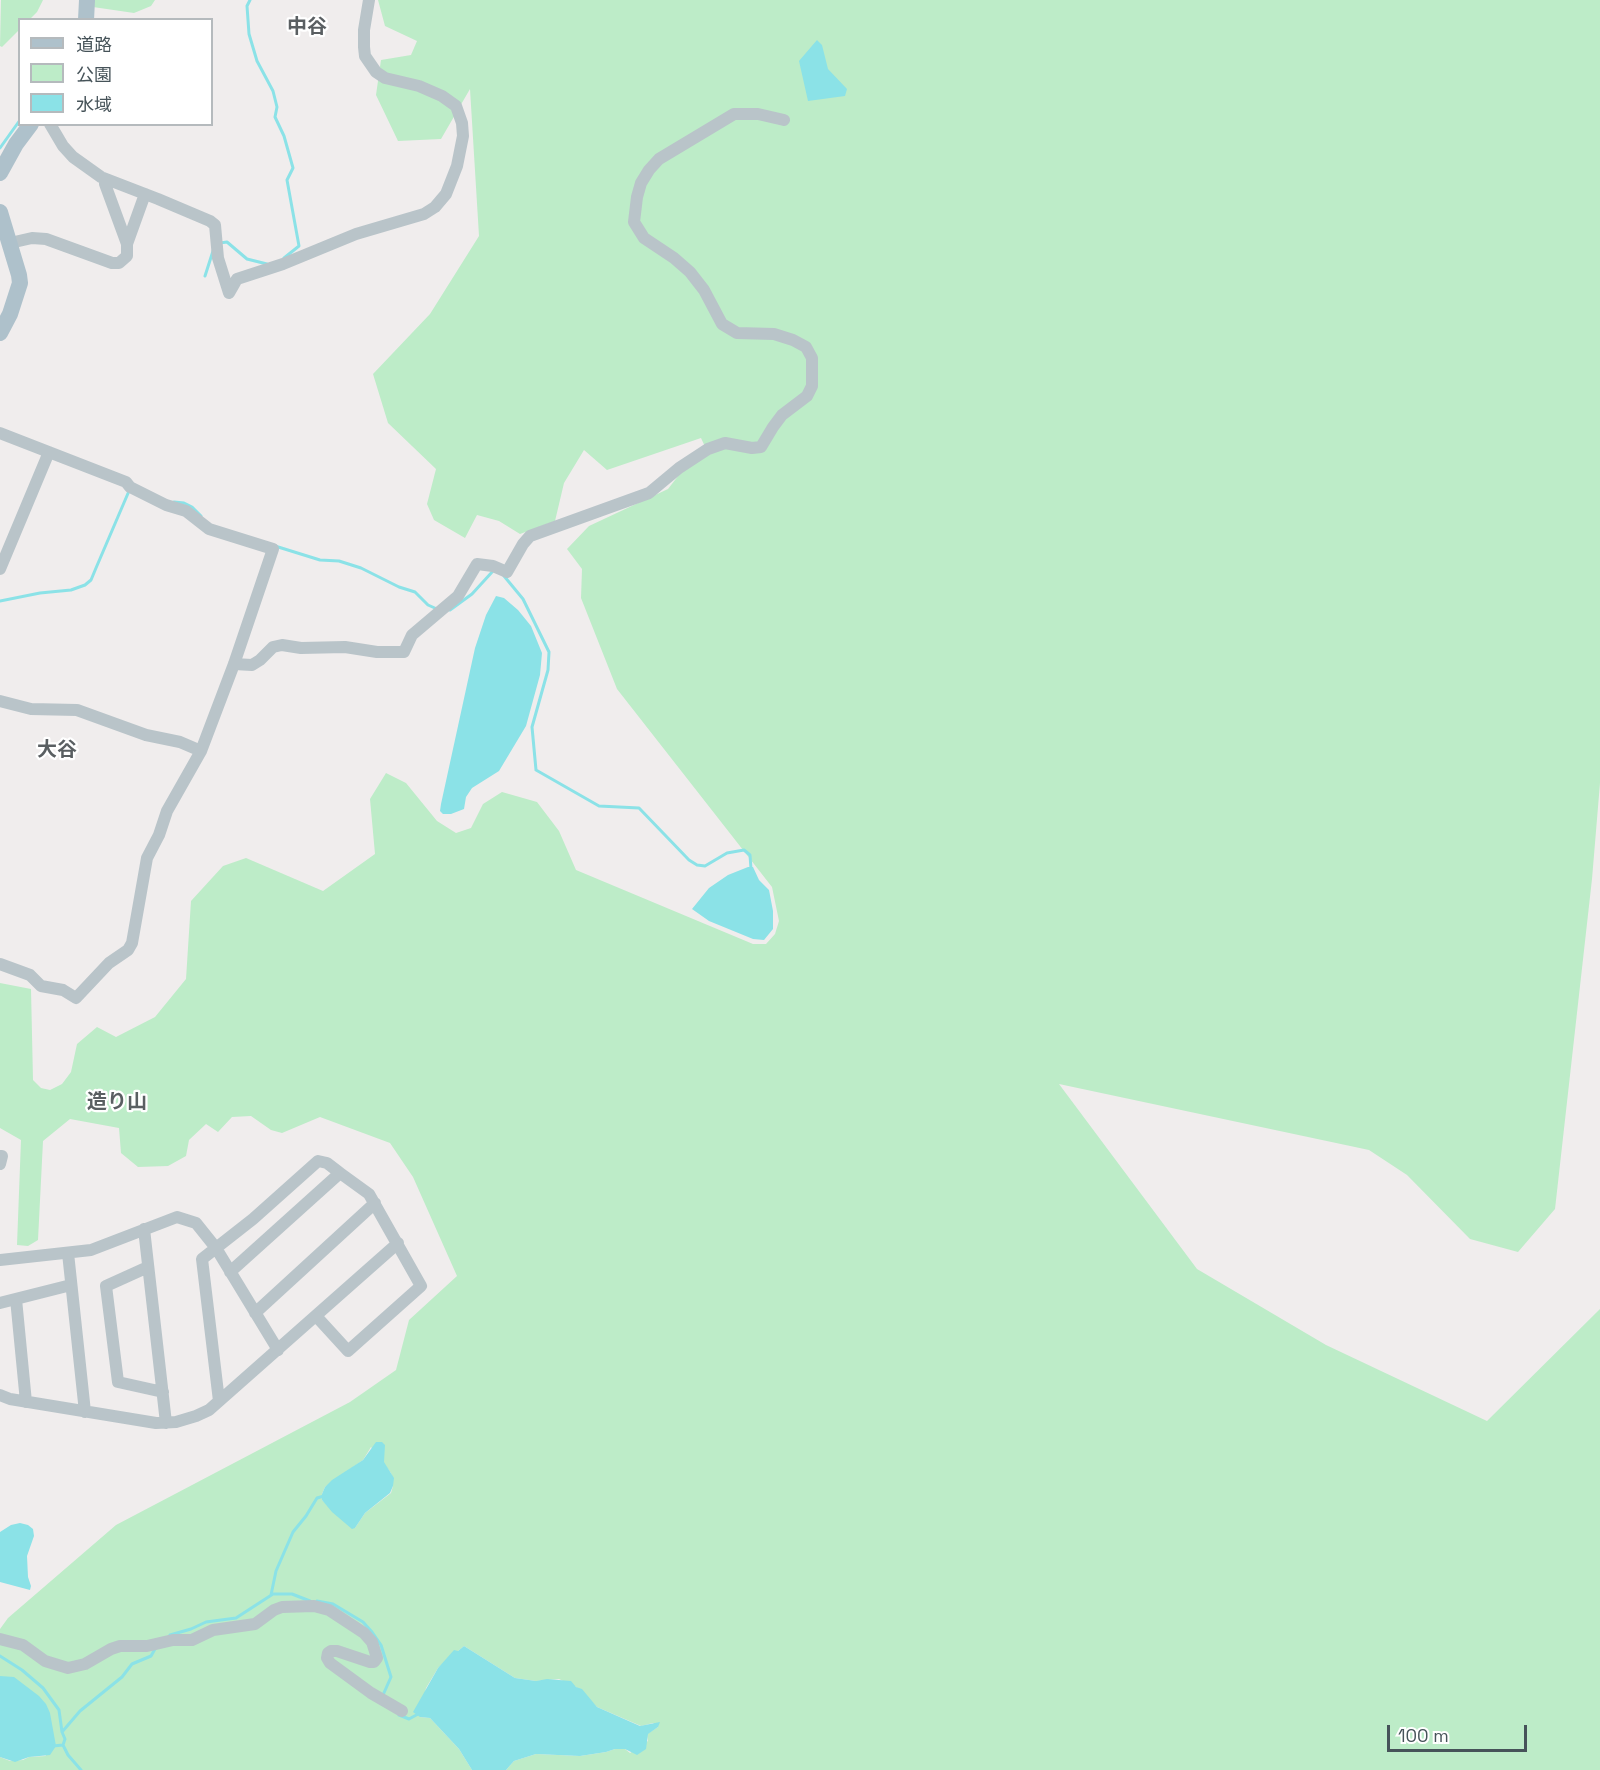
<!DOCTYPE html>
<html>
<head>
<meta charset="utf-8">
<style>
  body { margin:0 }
  #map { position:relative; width:1600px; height:1770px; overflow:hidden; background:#f0eded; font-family:"Space Grotesk","Noto Sans JP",sans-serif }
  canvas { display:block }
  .legend { position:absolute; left:18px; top:18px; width:195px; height:108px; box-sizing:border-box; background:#fff; border:2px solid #b5babd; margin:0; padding:8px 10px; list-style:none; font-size:18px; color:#465359 }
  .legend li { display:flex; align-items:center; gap:12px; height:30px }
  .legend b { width:30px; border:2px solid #b5babd }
  .scale { position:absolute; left:1387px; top:1725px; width:140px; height:27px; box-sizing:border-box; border:3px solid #465359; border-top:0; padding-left:8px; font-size:18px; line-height:21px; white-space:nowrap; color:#465359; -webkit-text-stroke:4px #fff; paint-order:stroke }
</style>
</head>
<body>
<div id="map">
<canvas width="1600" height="1770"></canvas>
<ul class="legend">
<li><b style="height:8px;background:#aec1cb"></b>道路</li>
<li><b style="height:16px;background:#bdecc8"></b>公園</li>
<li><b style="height:16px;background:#8be2e7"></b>水域</li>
</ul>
<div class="scale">100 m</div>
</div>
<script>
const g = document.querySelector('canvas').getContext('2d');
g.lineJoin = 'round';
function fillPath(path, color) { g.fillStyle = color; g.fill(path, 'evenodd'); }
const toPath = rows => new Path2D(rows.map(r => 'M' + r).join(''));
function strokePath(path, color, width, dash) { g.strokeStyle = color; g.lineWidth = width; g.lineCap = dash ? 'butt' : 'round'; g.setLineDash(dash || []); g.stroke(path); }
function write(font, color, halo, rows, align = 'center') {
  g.font = font + ' "Space Grotesk","Noto Sans JP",sans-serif'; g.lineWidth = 4.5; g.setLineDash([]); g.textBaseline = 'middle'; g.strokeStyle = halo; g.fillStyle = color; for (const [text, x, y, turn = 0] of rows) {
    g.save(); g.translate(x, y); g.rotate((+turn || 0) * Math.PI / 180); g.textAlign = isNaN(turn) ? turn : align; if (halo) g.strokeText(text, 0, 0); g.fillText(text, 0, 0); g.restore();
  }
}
fillPath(toPath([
  [1,0,43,0,37,12,30,19,20,20,19,30,2,47,0,46],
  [93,0,155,0,151,6,134,13,93,7],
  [378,0,1600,0,1600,783,1592,879,1555,1209,1518,1252,1470,1239,1407,1175,1369,1150,1059,1084,1197,1269,1326,1345,1487,1421,1600,1309,1600,1770,506,1770,514,1761,536,1754,580,1756,606,1752,615,1749,625,1749,630,1753,648,1741,647,1734,658,1727,653,1723,641,1726,597,1707,576,1687,559,1679,536,1681,515,1678,464,1646,438,1668,426,1688,420,1717,430,1718,459,1749,472,1770,0,1770,0,1757,10,1761,23,1760,29,1757,46,1756,0,1676,0,1629,8,1618,116,1525,350,1402,396,1370,409,1320,457,1276,413,1177,390,1143,320,1117,282,1133,271,1130,251,1116,232,1117,218,1132,206,1124,189,1140,186,1156,168,1166,138,1167,121,1153,119,1128,70,1119,43,1141,38,1240,28,1246,17,1245,21,1140,0,1128,0,983,31,989,33,1080,41,1088,50,1090,62,1084,71,1072,77,1044,97,1027,116,1037,155,1017,186,979,191,901,223,866,246,858,323,891,375,854,370,799,386,773,406,783,437,821,456,833,471,828,483,804,502,792,537,802,559,831,576,870,753,944,766,944,775,934,779,921,772,887,617,689,581,598,582,569,567,549,589,526,668,489,682,471,708,453,701,438,607,470,584,450,564,483,555,521,520,534,499,521,477,515,465,538,434,520,427,504,436,469,388,423,373,374,430,314,479,236,470,89,441,139,398,141,376,95,381,60,411,55,417,41,385,26],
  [371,1447,391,1473,393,1486,391,1493,365,1513,355,1528,322,1500,322,1494,325,1487,363,1460]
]), '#bdecc8');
fillPath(toPath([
  [817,40,822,45,828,69,847,89,845,96,808,101,799,61],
  [496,596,504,598,518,610,531,626,542,653,540,675,526,726,499,771,472,788,466,797,464,809,451,814,443,814,440,811,441,804,475,648,486,615],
  [748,867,753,867,759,880,769,890,773,911,773,929,764,940,753,939,709,921,692,909,709,888,728,875],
  [376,1442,382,1442,385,1445,384,1462,394,1478,393,1486,390,1493,365,1513,355,1528,352,1529,332,1512,322,1500,322,1494,325,1487,332,1480,363,1460],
  [20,1523,28,1525,33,1529,34,1536,27,1556,28,1577,31,1586,30,1590,0,1582,0,1532,11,1525],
  [464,1646,515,1678,536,1681,547,1679,571,1681,576,1687,582,1689,597,1707,640,1726,660,1722,658,1727,648,1734,646,1749,637,1755,625,1749,615,1749,606,1752,580,1756,536,1754,514,1761,506,1770,472,1770,459,1749,430,1718,420,1717,413,1712,438,1668,454,1650,458,1651],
  [0,1676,14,1677,39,1696,46,1704,50,1713,56,1746,50,1755,29,1757,15,1762,0,1757]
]), '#8be2e7');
strokePath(toPath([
  [250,0,247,6,249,34,257,61,273,91,277,107,275,117,284,136,293,168,287,180,299,246,284,258],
  [0,148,20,120],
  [220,243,227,242,247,259,267,264],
  [205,276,213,251],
  [174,502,184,503,192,507,201,516],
  [275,546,320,560,339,561,361,568,399,587,415,592,428,605,437,609],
  [504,576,523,599,549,652,548,670,532,727,536,770,599,806,639,808,689,860,697,865,705,866,727,853,744,850,750,855,751,869],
  [0,601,40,593,71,590,85,585,91,580,96,568,129,491],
  [450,610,472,594,493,571],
  [271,1595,276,1571,293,1532,306,1516,317,1498,324,1496],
  [317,1601,333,1604,363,1622,372,1632,381,1645,391,1677,383,1695],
  [170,1635,191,1629,206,1622,236,1618,273,1594,292,1594,310,1601],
  [0,1656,22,1670,43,1688,59,1710,62,1732],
  [399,1715,409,1719,420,1713],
  [63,1745,68,1755,81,1770],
  [53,1746,63,1745,65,1739,62,1732,80,1711,122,1677,132,1664,151,1656,155,1649]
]), '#8be2e7', 3);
strokePath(toPath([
  [50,124,63,146,73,157,101,177,158,199,210,221,215,225,218,258,229,293],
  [10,243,32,238,46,239,112,263,119,263,127,256,127,244,105,184,105,179],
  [127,244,145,194],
  [229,293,237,279,283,264,356,234,424,214,435,207,446,194,457,166,463,136,462,123,456,106,442,96,419,86,385,78,376,72,365,56,364,47,364,30,369,0],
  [0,433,126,482,130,487,166,505,186,511,209,529,273,549,234,664,201,751,167,811,159,835,147,858,132,943,128,950,109,963,76,998,63,990,41,986,30,975,0,964],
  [0,569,49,452],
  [234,664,252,665,260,660,273,647,282,645,301,648,345,647,377,652,404,652,412,635,458,596,477,564,493,566,507,572,523,544,530,536,649,493,679,468,708,449,725,443,752,448,761,447,773,427,782,415,807,396,812,386,812,358,806,347,793,340,774,334,737,333,722,324,704,290,690,272,674,258,644,238,634,222,637,197,641,183,649,170,659,159,734,114,758,114,784,120],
  [0,701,31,709,77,710,146,735,180,742,201,751],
  [0,1156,2,1156,0,1164],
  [144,1229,166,1423],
  [68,1253,85,1412],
  [0,1260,91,1250,177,1217,196,1223,216,1248,278,1350],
  [148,1267,106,1286,118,1382,163,1392],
  [230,1272,340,1173,369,1194,421,1286,348,1351,316,1316],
  [16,1299,26,1402],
  [0,1303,71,1285],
  [255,1313,375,1203],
  [0,1395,10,1399,156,1423,176,1422,196,1416,209,1410,398,1243],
  [219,1401,202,1259,253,1219,318,1161,327,1163,340,1173],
  [0,1639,23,1645,45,1661,68,1668,85,1664,111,1649,120,1646,147,1646,173,1640,192,1640,213,1630,255,1624,274,1610,282,1607,314,1606,329,1610,364,1633,372,1642,377,1658,374,1662,370,1662,337,1651,331,1651,328,1653,327,1658,330,1663,371,1693,402,1711]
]), '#b9c4c9', 12);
strokePath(toPath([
  [86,20,87,0],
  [0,173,16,144,31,124],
  [0,212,19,275,20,283,10,314,0,333]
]), '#aec1cb', 16);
write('bold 20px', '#5a5f62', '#fff', [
  ["中谷",307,28],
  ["大谷",57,751],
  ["造り山",117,1103]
]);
</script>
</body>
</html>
